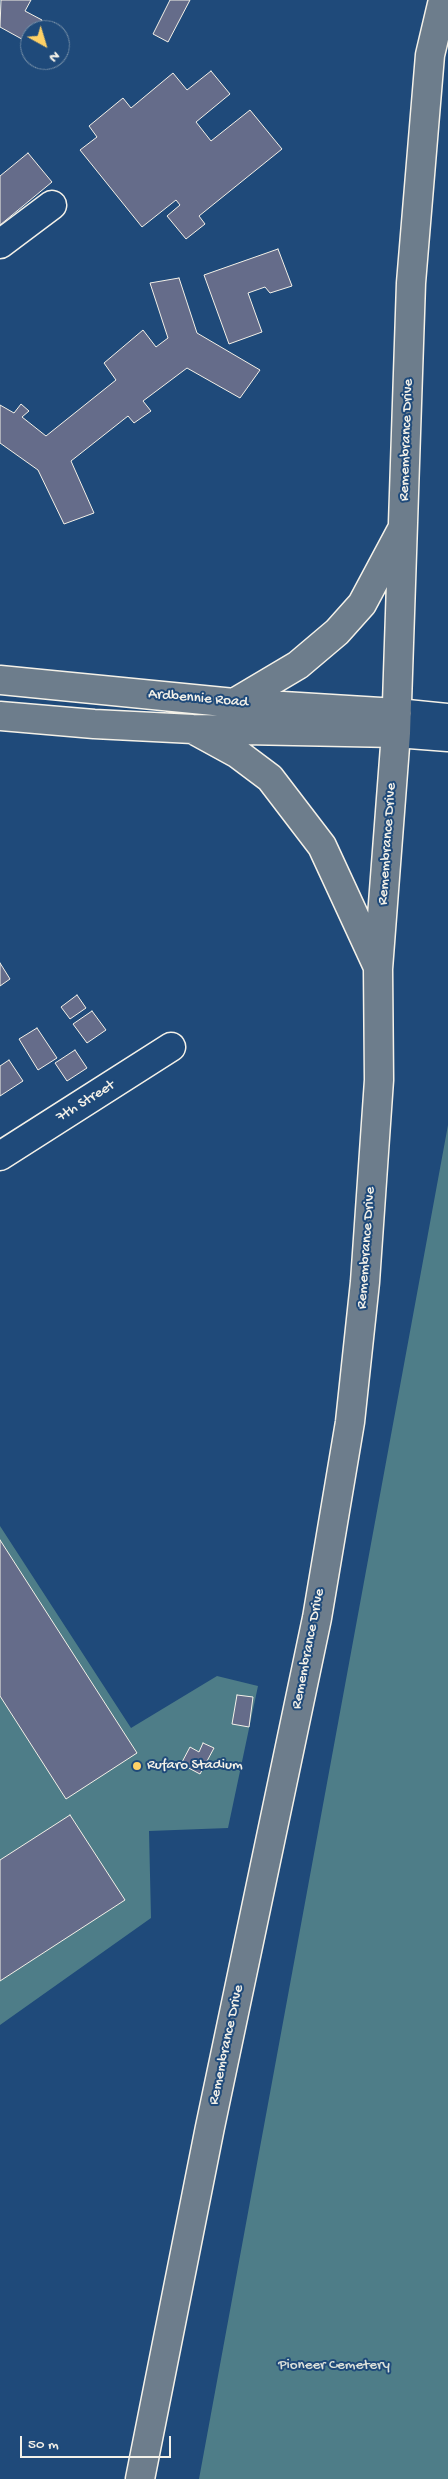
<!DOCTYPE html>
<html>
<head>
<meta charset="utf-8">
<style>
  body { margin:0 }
  #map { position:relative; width:448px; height:2479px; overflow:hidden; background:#1f4a7a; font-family:"Gochi Hand",sans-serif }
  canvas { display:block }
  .north { position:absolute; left:20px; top:20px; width:50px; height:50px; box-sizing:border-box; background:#1f4a7a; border:1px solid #748da6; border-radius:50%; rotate:141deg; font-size:14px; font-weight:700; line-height:20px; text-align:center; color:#f4f1e8 }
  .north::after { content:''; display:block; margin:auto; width:18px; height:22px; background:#ffd166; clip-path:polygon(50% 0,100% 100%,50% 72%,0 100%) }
  .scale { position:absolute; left:20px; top:2436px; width:151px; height:22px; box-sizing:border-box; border:2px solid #f4f1e8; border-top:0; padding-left:6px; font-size:15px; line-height:18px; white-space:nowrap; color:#f4f1e8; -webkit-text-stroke:4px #1f4a7a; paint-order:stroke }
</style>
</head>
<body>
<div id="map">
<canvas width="448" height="2479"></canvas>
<div class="north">N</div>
<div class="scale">50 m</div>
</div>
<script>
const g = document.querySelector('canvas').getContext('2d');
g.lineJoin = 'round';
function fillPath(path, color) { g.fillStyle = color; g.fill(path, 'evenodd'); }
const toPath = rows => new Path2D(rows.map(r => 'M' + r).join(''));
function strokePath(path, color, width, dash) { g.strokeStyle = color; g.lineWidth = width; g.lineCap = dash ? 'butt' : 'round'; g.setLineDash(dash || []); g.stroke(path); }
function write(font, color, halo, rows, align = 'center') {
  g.font = font + ' "Gochi Hand",sans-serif'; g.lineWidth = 4; g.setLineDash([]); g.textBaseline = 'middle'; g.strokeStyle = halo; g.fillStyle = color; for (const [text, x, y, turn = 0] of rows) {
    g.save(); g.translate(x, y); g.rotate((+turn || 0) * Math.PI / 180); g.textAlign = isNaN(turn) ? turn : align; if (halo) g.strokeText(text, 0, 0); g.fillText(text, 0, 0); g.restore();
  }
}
fillPath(toPath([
  [448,1125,448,2479,199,2479,263,2131],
  [0,1526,131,1728,217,1676,258,1686,228,1828,149,1831,151,1918,0,2025]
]), '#4e7d88');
const building = toPath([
  [1,0,31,0,25,11,42,20,36,30,30,30,29,43,0,27,1,0],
  [170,0,190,0,168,42,153,34,170,0],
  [211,71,230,94,196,122,211,141,250,110,282,149,199,216,205,224,186,239,167,216,180,205,176,200,142,227,80,150,97,137,89,126,123,98,131,108,173,73,187,90,211,71],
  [28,153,52,182,0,225,0,176,28,153],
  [278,249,292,286,270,293,265,287,248,293,262,332,229,344,204,275,278,249],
  [179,278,197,333,260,370,240,398,187,368,143,401,151,411,134,423,128,416,71,461,94,513,64,524,38,470,0,443,0,405,14,413,21,404,29,411,22,417,46,436,116,380,104,363,143,330,156,347,168,338,150,283,179,278],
  [0,963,10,979,0,986,0,963],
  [77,995,86,1008,70,1019,61,1007,77,995],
  [92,1011,106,1030,87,1043,73,1024,92,1011],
  [37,1028,57,1058,38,1070,19,1039,37,1028],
  [75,1050,87,1068,67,1081,55,1063,75,1050],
  [9,1060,23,1081,0,1096,0,1066,9,1060],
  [0,1540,137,1753,66,1799,0,1696,0,1540],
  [237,1695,253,1697,249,1727,232,1724,237,1695],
  [203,1743,214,1748,200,1774,181,1764,190,1747,199,1752,203,1743],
  [70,1815,125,1900,0,1981,0,1860,70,1815]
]);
fillPath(building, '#656c8a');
strokePath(building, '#f4f1e8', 1);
const minor = toPath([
  [0,244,52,205],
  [397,713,448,718],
  [396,733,448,737],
  [0,1156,171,1047]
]);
const major = toPath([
  [0,680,234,703,397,713],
  [234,703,298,665,337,632,362,604,401,531],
  [0,716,94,724,193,729,396,733],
  [196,731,238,754,270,778,322,846,377,965],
  [140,2479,210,2127,317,1618,350,1422,365,1282,379,1080,378,969,396,733,411,283,430,55,443,0]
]);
strokePath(minor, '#f4f1e8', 31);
strokePath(major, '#f4f1e8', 31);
strokePath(minor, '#1f4a7a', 28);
strokePath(major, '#6d7d8c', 28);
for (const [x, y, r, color] of [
  [137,1766,5,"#ffd166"]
]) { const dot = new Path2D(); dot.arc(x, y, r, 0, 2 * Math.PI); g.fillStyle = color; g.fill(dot); strokePath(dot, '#1f4a7a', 2); }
write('15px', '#f4f1e8', '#1f4a7a', [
  ["Remembrance Drive",407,440,-88],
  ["Ardbennie Road",198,699,5],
  ["Remembrance Drive",388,844,-86],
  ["7th Street",86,1102,-32],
  ["Remembrance Drive",367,1248,-86],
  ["Remembrance Drive",309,1649,-79],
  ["Remembrance Drive",227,2045,-78]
]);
write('15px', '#f4f1e8', '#1f4a7a', [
  ["Rufaro Stadium",147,1766]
], 'left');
write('15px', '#dbe0da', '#1f4a7a', [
  ["Pioneer Cemetery",334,2366]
]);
</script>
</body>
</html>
